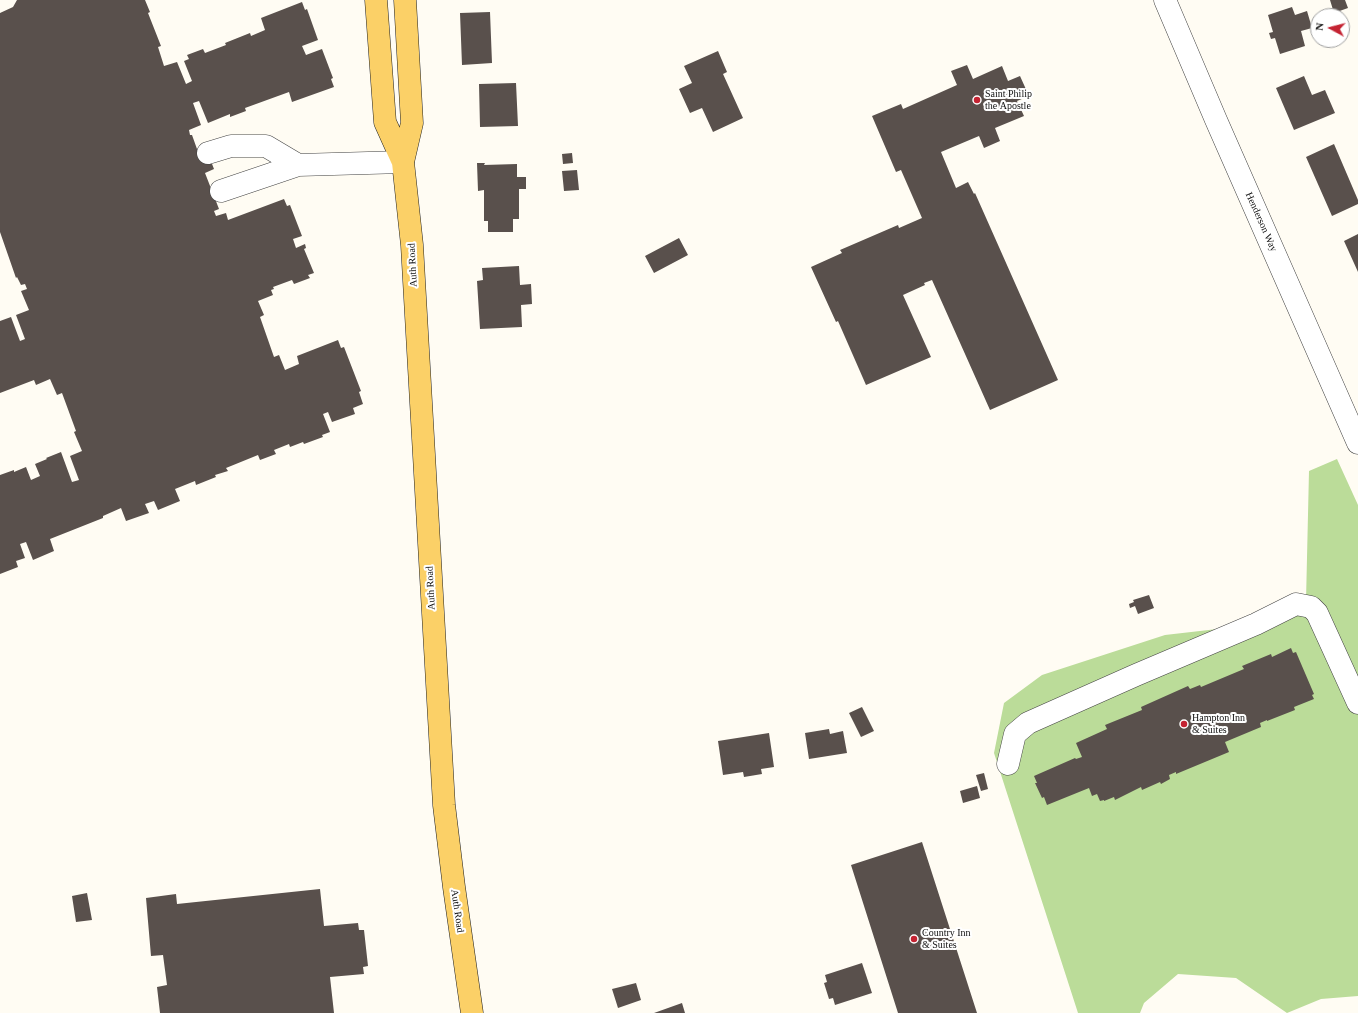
<!DOCTYPE html>
<html>
<head>
<meta charset="utf-8">
<style>
  body { margin:0 }
  #map { position:relative; width:1358px; height:1013px; overflow:hidden; background:#fffcf3; font-family:"Times New Roman",serif }
  canvas { display:block }
  .north { position:absolute; left:1310px; top:8px; width:40px; height:40px; box-sizing:border-box; background:#fff; border:1px solid #9f9f9f; border-radius:50%; rotate:277deg; font-size:11px; font-weight:700; line-height:16px; text-align:center; color:#101010 }
  .north::after { content:''; display:block; margin:auto; width:14px; height:18px; background:#c42332; clip-path:polygon(50% 0,100% 100%,50% 72%,0 100%) }
</style>
</head>
<body>
<div id="map">
<canvas width="1358" height="1013"></canvas>
<div class="north">N</div>
</div>
<script>
const g = document.querySelector('canvas').getContext('2d');
g.lineJoin = 'round';
function fillPath(path, color) { g.fillStyle = color; g.fill(path, 'evenodd'); }
const toPath = rows => new Path2D(rows.map(r => 'M' + r).join(''));
function strokePath(path, color, width, dash) { g.strokeStyle = color; g.lineWidth = width; g.lineCap = dash ? 'butt' : 'round'; g.setLineDash(dash || []); g.stroke(path); }
function write(font, color, halo, rows, align = 'center') {
  g.font = font + ' "Times New Roman",serif'; g.lineWidth = 4; g.setLineDash([]); g.textBaseline = 'middle'; g.strokeStyle = halo; g.fillStyle = color; for (const [text, x, y, turn = 0] of rows) {
    g.save(); g.translate(x, y); g.rotate((+turn || 0) * Math.PI / 180); g.textAlign = isNaN(turn) ? turn : align; if (halo) g.strokeText(text, 0, 0); g.fillText(text, 0, 0); g.restore();
  }
}
fillPath(toPath([
  [1337,459,1358,505,1358,996,1321,999,1287,1013,1236,978,1178,974,1144,1003,1140,1013,1078,1013,994,753,1004,703,1042,675,1165,635,1261,624,1306,601,1309,471]
]), '#bbdc99');
fillPath(toPath([
  [17,0,145,0,150,12,148,13,161,46,158,47,164,66,177,62,186,84,192,81,184,61,189,59,187,55,203,49,205,53,226,45,225,43,250,33,251,36,265,30,261,18,302,2,305,10,307,9,318,40,302,46,306,55,322,49,333,78,331,79,334,87,292,102,289,92,245,108,246,111,230,117,230,114,208,123,199,101,193,103,201,125,189,130,190,135,192,135,197,149,205,146,214,169,205,173,219,209,214,211,216,216,226,213,228,220,284,199,287,206,290,205,302,236,293,239,296,248,305,244,306,248,304,249,314,273,308,275,310,278,294,284,292,280,273,287,274,289,271,290,273,295,258,301,264,315,260,317,274,357,279,355,285,370,299,364,297,356,338,340,341,348,344,347,361,391,359,392,363,404,353,408,355,414,332,422,328,412,323,414,330,432,322,435,323,437,304,444,303,442,290,447,289,444,274,450,276,454,260,460,258,455,226,468,228,471,215,475,216,477,196,485,195,481,175,489,180,501,158,510,154,501,145,504,149,513,126,521,121,508,103,516,103,518,50,539,54,551,33,560,26,542,20,544,25,558,16,561,18,567,0,574,0,475,14,470,14,472,26,467,31,480,40,476,35,464,47,459,46,458,61,452,72,482,79,480,70,456,82,451,74,432,76,431,62,393,57,395,50,379,36,385,34,380,0,393,0,321,11,317,20,341,25,339,16,315,29,310,21,291,27,289,25,284,21,285,17,277,16,278,0,232,0,13,13,7],
  [1330,0,1345,0,1348,8,1334,13],
  [1292,7,1295,15,1307,11,1312,28,1301,31,1305,46,1280,54,1275,38,1271,39,1269,33,1273,32,1268,15],
  [490,12,492,63,462,65,460,13],
  [718,51,727,72,723,74,743,118,713,132,702,108,690,113,679,89,692,83,684,66],
  [967,65,973,79,1002,66,1008,81,1020,76,1029,96,1017,101,1024,116,995,128,1000,141,984,148,979,136,941,152,956,188,968,182,974,194,975,193,1058,380,990,410,932,280,924,283,925,285,903,295,931,357,866,385,838,321,836,322,811,267,842,253,840,250,898,225,899,228,922,218,901,170,896,172,872,116,901,104,903,109,957,85,951,71],
  [1304,76,1312,95,1325,90,1335,113,1294,130,1276,88],
  [516,83,518,126,480,127,479,84],
  [1334,144,1358,200,1358,204,1332,216,1306,157],
  [572,153,573,163,563,164,562,154],
  [477,163,485,163,484,165,517,164,517,177,526,177,526,189,519,189,519,219,513,219,513,232,488,232,488,221,484,221,484,190,478,191],
  [577,170,579,190,564,191,562,171],
  [1358,234,1358,272,1344,241],
  [679,238,688,255,654,273,645,256],
  [519,266,520,285,531,284,532,304,521,305,522,327,480,329,477,281,483,280,482,268],
  [1149,595,1154,608,1138,614,1135,606,1130,608,1129,604,1134,602,1133,600],
  [1291,648,1293,653,1296,652,1314,694,1312,695,1314,699,1294,707,1295,710,1267,721,1267,720,1260,723,1261,727,1225,742,1229,752,1176,774,1176,772,1169,775,1170,779,1161,784,1160,782,1142,790,1141,787,1115,800,1114,797,1104,801,1104,800,1100,801,1097,794,1092,796,1089,788,1047,805,1044,797,1042,798,1035,783,1037,783,1034,776,1075,758,1076,759,1082,757,1076,743,1107,729,1105,725,1142,710,1141,707,1188,686,1190,689,1200,685,1201,687,1244,669,1242,666,1271,654,1272,657],
  [862,707,874,731,861,737,849,713],
  [829,729,830,734,843,731,847,753,809,759,805,733],
  [769,733,774,767,761,769,762,774,744,777,743,772,723,775,718,741],
  [984,773,988,789,981,791,976,775],
  [977,786,980,798,963,803,960,791],
  [922,842,977,1013,898,1013,851,865],
  [320,889,324,926,358,923,359,930,364,930,368,966,363,967,364,974,330,977,334,1013,160,1013,157,987,167,985,163,955,151,956,146,898,176,894,177,904],
  [87,893,92,920,76,922,72,896],
  [862,963,872,993,835,1005,833,998,829,999,824,983,827,982,825,975],
  [636,983,641,1000,618,1008,612,989],
  [682,1003,685,1013,654,1013]
]), '#59504c');
const minor = toPath([
  [1165,0,1216,120,1358,443],
  [208,153,231,146,266,146,298,165,403,162],
  [221,191,298,165],
  [1008,764,1015,734,1028,723,1136,675,1256,624,1296,604,1311,607,1317,613,1358,703]
]);
const major = toPath([
  [376,0,385,122,403,162,412,245,444,805,454,887,472,1013],
  [403,162,412,123,405,0]
]);
strokePath(minor, '#434343', 23);
strokePath(major, '#212121', 23);
strokePath(minor, '#fff', 22);
strokePath(major, '#fbd067', 22);
for (const [x, y, r, color] of [
  [977,100,4,"#c42332"],
  [1184,724,4,"#c42332"],
  [914,939,4,"#c42332"]
]) { const dot = new Path2D(); dot.arc(x, y, r, 0, 2 * Math.PI); g.fillStyle = color; g.fill(dot); strokePath(dot, '#fff', 1.5); }
write('10px', '#101010', '#fff', [
  ["Saint Philip",985,94],
  ["the Apostle",985,106],
  ["Hampton Inn",1192,718],
  ["& Suites",1192,730],
  ["Country Inn",922,933],
  ["& Suites",922,945]
], 'left');
write('10px', '#101010', '#fff', [
  ["Henderson Way",1261,222,66],
  ["Auth Road",413,265,-93],
  ["Auth Road",431,588,-93],
  ["Auth Road",457,911,82]
]);
</script>
</body>
</html>
